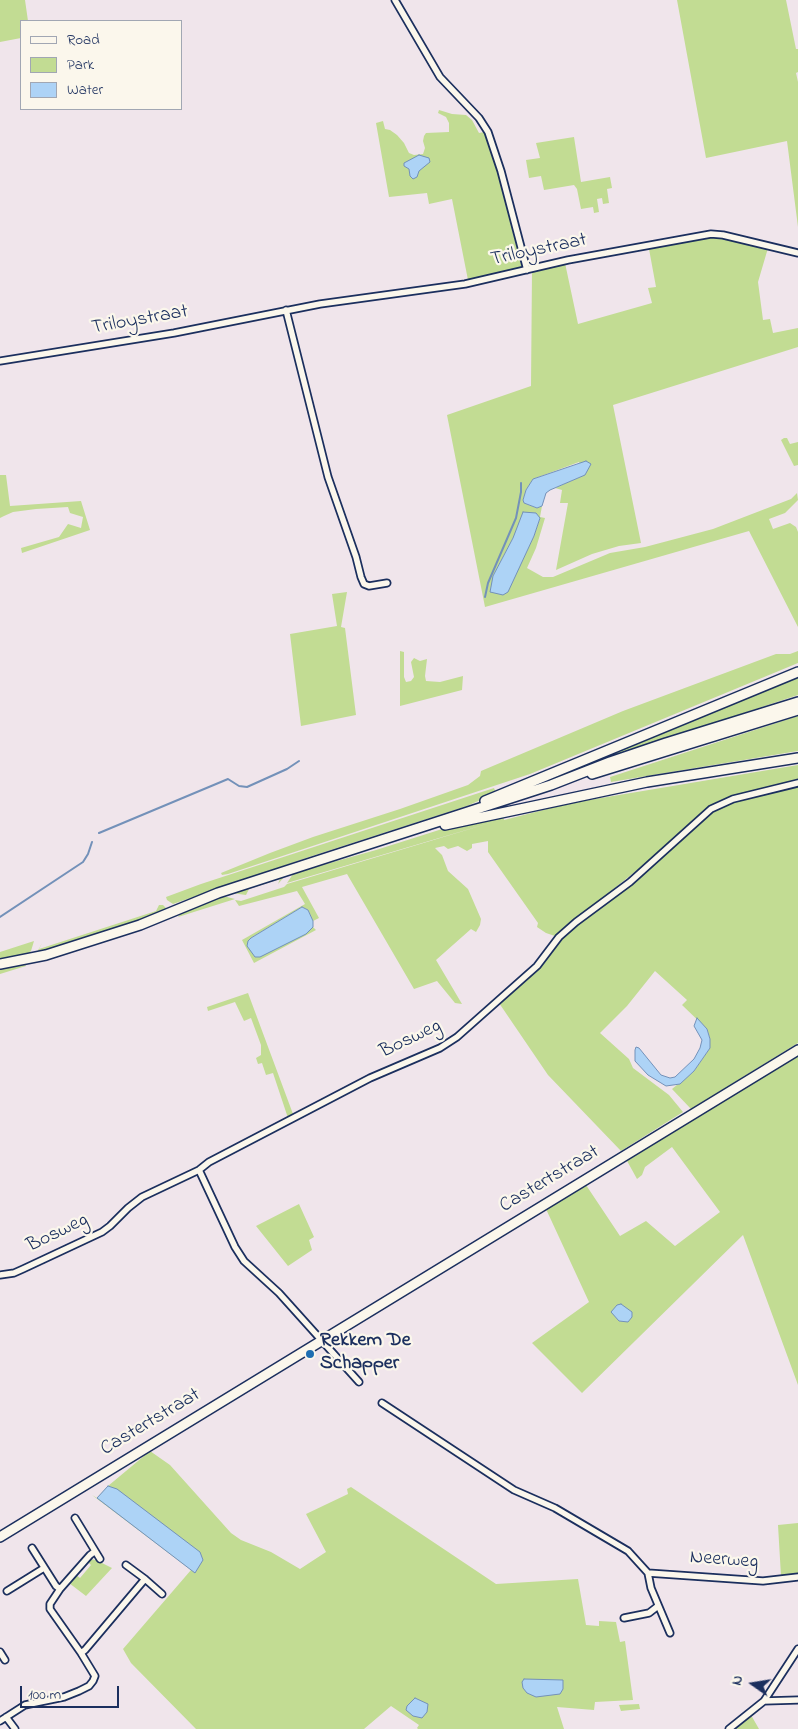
<!DOCTYPE html>
<html>
<head>
<meta charset="utf-8">
<style>
  body { margin:0 }
  #map { position:relative; width:798px; height:1729px; overflow:hidden; background:#f0e5eb; font-family:"Indie Flower",sans-serif }
  canvas { display:block }
  .legend { position:absolute; left:20px; top:20px; width:162px; height:90px; box-sizing:border-box; background:#fbf7ec; border:1px solid #a1a7b3; margin:0; padding:6px 9px; list-style:none; font-size:15px; color:#1b2f5e }
  .legend li { display:flex; align-items:center; gap:10px; height:25px }
  .legend b { width:25px; border:1px solid #a1a7b3 }
  .north { position:absolute; left:728px; top:1659px; width:50px; height:50px; -webkit-text-stroke:4px #fbf7ec; paint-order:stroke; rotate:283deg; font-size:14px; font-weight:700; line-height:20px; text-align:center; color:#1b2f5e }
  .north::after { content:''; display:block; margin:auto; width:18px; height:22px; background:#1b2f5e; clip-path:polygon(50% 0,100% 100%,50% 72%,0 100%) }
  .scale { position:absolute; left:20px; top:1686px; width:99px; height:22px; box-sizing:border-box; border:2px solid #1b2f5e; border-top:0; padding-left:6px; font-size:15px; line-height:18px; white-space:nowrap; color:#1b2f5e; -webkit-text-stroke:4px #fbf7ec; paint-order:stroke }
</style>
</head>
<body>
<div id="map">
<canvas width="798" height="1729"></canvas>
<ul class="legend">
<li><b style="height:6px;background:#fbf7ec"></b>Road</li>
<li><b style="height:14px;background:#c2dc93"></b>Park</li>
<li><b style="height:14px;background:#add3f6"></b>Water</li>
</ul>
<div class="north">N</div>
<div class="scale">100 m</div>
</div>
<script>
const g = document.querySelector('canvas').getContext('2d');
g.lineJoin = 'round';
function fillPath(path, color) { g.fillStyle = color; g.fill(path, 'evenodd'); }
const toPath = rows => new Path2D(rows.map(r => 'M' + r).join(''));
function strokePath(path, color, width, dash) { g.strokeStyle = color; g.lineWidth = width; g.lineCap = dash ? 'butt' : 'round'; g.setLineDash(dash || []); g.stroke(path); }
function write(font, color, halo, rows, align = 'center') {
  g.font = font + ' "Indie Flower",sans-serif'; g.lineWidth = 4.5; g.setLineDash([]); g.textBaseline = 'middle'; g.strokeStyle = halo; g.fillStyle = color; for (const [text, x, y, turn = 0] of rows) {
    g.save(); g.translate(x, y); g.rotate((+turn || 0) * Math.PI / 180); g.textAlign = isNaN(turn) ? turn : align; if (halo) g.strokeText(text, 0, 0); g.fillText(text, 0, 0); g.restore();
  }
}
fillPath(toPath([
  [0,0,25,0,28,21,21,21,21,38,0,42],
  [677,0,786,0,796,49,798,49,798,72,796,73,798,82,798,227,787,141,706,158],
  [439,110,452,114,466,115,472,120,479,133,484,132,495,161,522,268,468,280,452,199,429,204,427,193,389,197,376,123,383,121,385,129,390,130,397,135,404,143,409,153,414,155,423,154,425,148,423,141,424,136,426,133,449,132,449,123,446,117,438,113],
  [574,137,581,182,610,177,612,188,607,189,609,203,603,204,602,198,597,199,599,212,594,213,593,207,581,209,577,189,574,185,544,190,541,176,529,178,526,160,540,158,536,143],
  [719,237,768,248,758,282,763,320,770,319,773,333,798,328,798,347,613,405,641,543,619,546,592,554,556,570,568,503,560,503,562,490,555,488,584,475,579,462,533,479,526,490,523,500,524,503,537,508,542,506,540,517,545,518,536,548,527,568,543,577,553,577,610,553,645,547,713,529,791,499,797,493,798,500,785,513,769,519,773,529,790,523,796,527,798,532,798,627,749,531,485,607,447,415,531,386,532,271,565,263,578,324,652,303,648,288,656,287,649,249,709,238],
  [540,518,534,536,518,569,493,576,513,538],
  [784,438,787,438,790,444,798,442,798,465,794,466,781,440],
  [0,475,6,475,10,506,81,501,90,530,22,553,21,548,59,537,68,524,81,528,83,517,70,513,68,507,36,509,13,512,4,516,0,518,0,526],
  [347,592,341,627,345,628,356,715,301,726,290,634,337,626,332,594],
  [400,651,404,652,404,677,406,682,411,681,414,677,411,662,414,658,420,661,427,659,425,676,426,681,440,682,463,676,462,690,400,706],
  [798,651,798,663,530,774,228,874,222,875,221,873,270,853,313,837,400,809,468,785,480,776,481,771,623,711,776,654,790,654],
  [798,676,798,695,617,755,592,762],
  [798,716,798,751,611,782,610,777],
  [798,765,798,781,718,801,700,815,667,846,555,936,546,933,537,927,538,923,488,852,488,841,472,844,472,848,467,851,458,846,448,849,444,846,435,848,442,855,448,871,468,889,481,919,480,925,476,932,471,929,436,960,462,1004,455,1003,437,981,414,989,347,874,302,887,319,918,313,921,308,910,302,907,251,938,306,934,313,927,316,930,254,963,242,940,305,904,297,891,239,906,235,900,241,901,284,887,287,884,500,820,287,883,293,874,305,870,376,850,461,823,503,814,504,820,555,807,589,800],
  [798,787,798,1043,691,1109,672,1089,694,1071,710,1048,710,1039,707,1029,682,1005,687,1000,655,971,627,1006,600,1033,629,1059,633,1068,669,1095,683,1112,621,1151,548,1075,499,1003,539,967,565,935,578,923,625,890,709,814,720,807,735,802],
  [494,788,496,793,467,806,309,857,173,904,167,900,166,897,201,884],
  [285,876,278,884,280,879,249,889,246,895,232,893],
  [218,897,227,897,235,899,178,917,182,912],
  [159,905,163,905,168,910,136,922,36,954,42,943,39,949,156,911],
  [34,941,31,951,25,956,0,960,0,952],
  [25,964,26,966,0,974,0,969],
  [248,993,293,1114,288,1118,273,1073,266,1075,262,1063,258,1064,256,1058,261,1055,261,1045,251,1018,244,1021,235,1002,208,1011,207,1007],
  [798,1055,798,1385,743,1235,582,1393,532,1343,589,1302,546,1209,586,1185,620,1236,646,1221,675,1246,720,1212,672,1147,645,1167,642,1175,637,1179,626,1159],
  [299,1204,314,1237,309,1240,312,1250,288,1266,256,1226],
  [150,1451,170,1465,231,1533,241,1540,271,1552,300,1569,326,1552,306,1514,348,1494,347,1489,351,1487,496,1584,578,1579,586,1625,599,1626,599,1621,616,1622,620,1642,625,1641,633,1700,595,1702,594,1710,557,1707,564,1729,418,1729,417,1728,419,1725,391,1706,364,1729,196,1729,131,1663,123,1649,191,1570,92,1495,97,1498,108,1486],
  [798,1523,798,1573,781,1576,778,1525],
  [90,1559,96,1560,112,1568,86,1596,69,1583,76,1575,80,1578,91,1565,88,1562],
  [639,1704,640,1709,621,1711,619,1705],
  [751,1715,759,1729,733,1729]
]), '#c2dc93');
const water = toPath([
  [419,155,429,158,430,162,419,171,417,177,413,179,410,176,409,169,404,166,404,163,419,155],
  [586,461,591,464,585,475,550,490,546,493,542,506,537,508,524,503,523,500,526,490,533,479,586,461],
  [523,512,536,513,540,518,534,536,508,592,503,595,490,592,493,576,513,538,523,512],
  [302,907,308,910,313,921,313,927,306,934,260,957,255,957,247,946,248,941,251,938,302,907],
  [697,1018,707,1029,710,1039,710,1048,694,1071,680,1084,666,1086,648,1075,635,1061,635,1050,636,1047,639,1048,661,1075,670,1078,675,1077,694,1059,700,1048,702,1040,694,1026,697,1018],
  [621,1304,632,1312,632,1317,628,1322,619,1321,611,1312,617,1305,621,1304],
  [108,1486,117,1489,200,1552,203,1560,195,1573,97,1498,108,1486],
  [524,1679,563,1680,563,1689,560,1694,536,1697,527,1693,523,1688,522,1682,524,1679],
  [415,1698,428,1704,427,1712,422,1718,413,1716,406,1710,407,1706,415,1698]
]);
fillPath(water, '#add3f6');
strokePath(water, '#7391b9', 1);
strokePath(toPath([
  [485,597,488,583,516,518,521,492,521,483],
  [99,833,228,779,239,786,247,787,287,769,299,761],
  [0,917,83,862,88,854,92,842]
]), '#7391b9', 2);
const street = toPath([
  [395,0,440,77,479,118,488,132,501,171,527,270],
  [286,310,328,477,356,557,361,577,364,584,369,586,387,583],
  [0,361,174,333,320,304,465,284,568,260,711,234,723,235,798,253],
  [199,1170,235,1247,244,1261,279,1293,359,1382],
  [0,1275,14,1273,23,1269,102,1232,110,1226,128,1208,142,1197,199,1170,209,1162,370,1078,440,1048,457,1037,537,966,559,937,576,922,630,882,711,809,733,799,798,783],
  [382,1403,514,1490,555,1508,628,1551,648,1573,651,1588,670,1633],
  [75,1518,100,1559],
  [648,1573,763,1581,798,1577],
  [145,1579,162,1594],
  [60,1589,90,1555,94,1552],
  [7,1591,44,1568],
  [624,1618,649,1613,658,1606],
  [0,1652,5,1660],
  [81,1653,85,1650,145,1579,126,1565],
  [764,1701,798,1700],
  [6,1717,15,1729],
  [0,1721,25,1705,64,1697,79,1691,89,1686,93,1681,95,1676,81,1653,50,1609,50,1604,60,1589,56,1586,32,1548],
  [729,1729,764,1701,798,1649]
]);
const secondary = toPath([
  [0,1537,798,1050]
]);
const primary = toPath([
  [592,774,798,710],
  [485,801,798,672],
  [445,825,647,782,798,758],
  [0,964,46,955,140,925,218,893,551,785,610,762,666,743,798,702]
]);
strokePath(street, '#1b2f5e', 9);
strokePath(secondary, '#1b2f5e', 12);
strokePath(primary, '#1b2f5e', 12);
strokePath(street, '#fbf7ec', 5.5);
strokePath(secondary, '#fbf7ec', 9);
strokePath(primary, '#fbf7ec', 9);
for (const [x, y, r, color] of [
  [310,1354,5,"#1f6fb2"]
]) { const dot = new Path2D(); dot.arc(x, y, r, 0, 2 * Math.PI); g.fillStyle = color; g.fill(dot); strokePath(dot, '#fbf7ec', 2); }
write('20px', '#1b2f5e', '#fbf7ec', [
  ["Triloystraat",539,251,-12],
  ["Triloystraat",140,321,-10],
  ["Bosweg",411,1040,-26],
  ["Castertstraat",550,1180,-31],
  ["Bosweg",58,1234,-26],
  ["Castertstraat",151,1423,-31],
  ["Neerweg",724,1561,4]
]);
write('bold 20px', '#1b2f5e', '#fbf7ec', [
  ["Rekkem De",320,1342],
  ["Schapper",320,1365]
], 'left');
</script>
</body>
</html>
